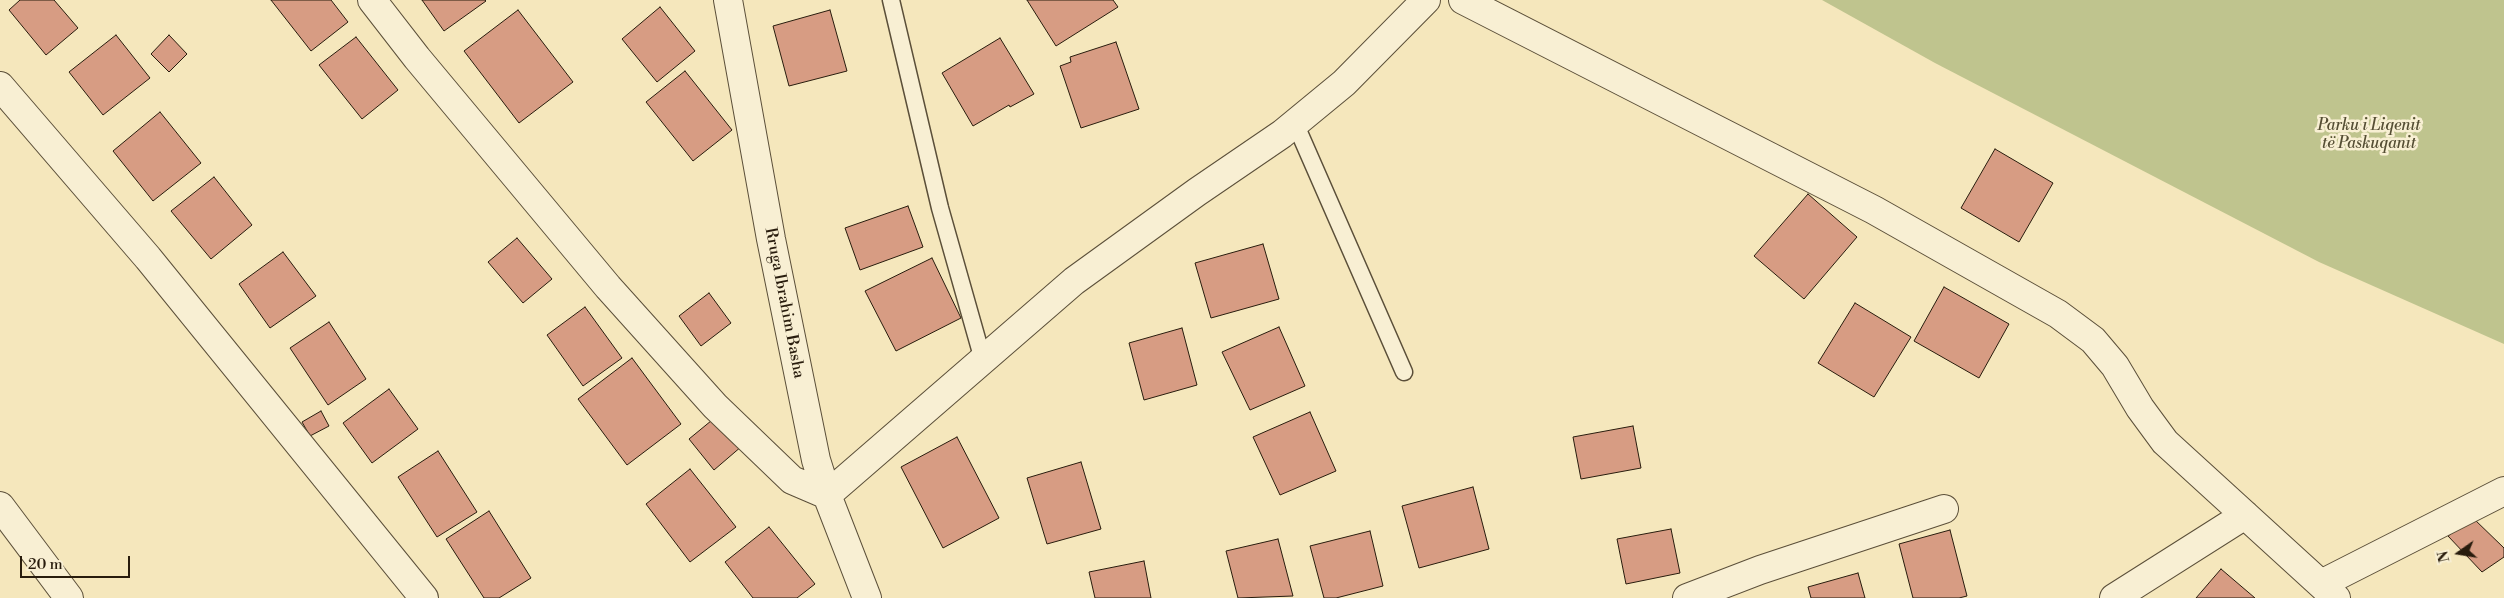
<!DOCTYPE html>
<html>
<head>
<meta charset="utf-8">
<style>
  body { margin:0 }
  #map { position:relative; width:2504px; height:598px; overflow:hidden; background:#f5e7bc; font-family:"Libre Bodoni",serif }
  canvas { display:block }
  .north { position:absolute; left:2434px; top:528px; width:50px; height:50px; -webkit-text-stroke:4px #f8efd3; paint-order:stroke; rotate:257deg; font-size:14px; font-weight:700; line-height:20px; text-align:center; color:#281c0d }
  .north::after { content:''; display:block; margin:auto; width:18px; height:22px; background:#281c0d; clip-path:polygon(50% 0,100% 100%,50% 72%,0 100%) }
  .scale { position:absolute; left:20px; top:556px; width:110px; height:22px; box-sizing:border-box; border:2px solid #281c0d; border-top:0; padding-left:6px; font-size:15px; line-height:18px; white-space:nowrap; color:#281c0d; -webkit-text-stroke:4px #f8efd3; paint-order:stroke }
</style>
</head>
<body>
<div id="map">
<canvas width="2504" height="598"></canvas>
<div class="north">N</div>
<div class="scale">20 m</div>
</div>
<script>
const g = document.querySelector('canvas').getContext('2d');
g.lineJoin = 'round';
function fillPath(path, color) { g.fillStyle = color; g.fill(path, 'evenodd'); }
const toPath = rows => new Path2D(rows.map(r => 'M' + r).join(''));
function strokePath(path, color, width, dash) { g.strokeStyle = color; g.lineWidth = width; g.lineCap = dash ? 'butt' : 'round'; g.setLineDash(dash || []); g.stroke(path); }
function write(font, color, halo, rows, align = 'center') {
  g.font = font + ' "Libre Bodoni",serif'; g.lineWidth = 5; g.setLineDash([]); g.textBaseline = 'middle'; g.strokeStyle = halo; g.fillStyle = color; for (const [text, x, y, turn = 0] of rows) {
    g.save(); g.translate(x, y); g.rotate((+turn || 0) * Math.PI / 180); g.textAlign = isNaN(turn) ? turn : align; if (halo) g.strokeText(text, 0, 0); g.fillText(text, 0, 0); g.restore();
  }
}
fillPath(toPath([
  [1822,0,2504,0,2504,344,2319,262,1935,63]
]), '#bfc48e');
const building = toPath([
  [20,0,54,0,78,28,46,55,9,10,20,0],
  [271,0,331,0,348,22,311,51,271,0],
  [422,0,485,0,486,1,444,31,422,0],
  [1027,0,1113,0,1118,7,1056,46,1027,0],
  [660,7,695,51,657,82,622,39,660,7],
  [518,10,573,82,519,123,464,51,518,10],
  [830,10,847,71,789,86,773,26,830,10],
  [116,35,150,78,103,115,69,72,116,35],
  [169,35,187,54,169,72,151,54,169,35],
  [356,37,398,90,362,119,319,65,356,37],
  [1000,38,1034,94,1010,107,1009,105,973,126,942,73,1000,38],
  [1116,42,1139,109,1081,128,1060,66,1071,62,1070,57,1116,42],
  [685,71,732,130,693,161,646,102,685,71],
  [160,112,201,163,153,201,113,151,160,112],
  [1995,149,2053,183,2019,242,1961,208,1995,149],
  [214,177,252,225,211,259,171,211,214,177],
  [1808,194,1857,237,1804,299,1754,256,1808,194],
  [908,206,923,247,860,270,845,228,908,206],
  [517,238,552,279,523,303,488,262,517,238],
  [1263,244,1279,299,1211,318,1195,263,1263,244],
  [283,252,316,296,270,328,239,284,283,252],
  [932,258,961,318,896,351,865,291,932,258],
  [1944,287,2009,324,1979,378,1914,341,1944,287],
  [709,293,731,323,701,346,679,316,709,293],
  [1855,303,1911,337,1874,397,1818,363,1855,303],
  [585,307,622,358,583,386,547,335,585,307],
  [329,322,366,379,328,405,290,348,329,322],
  [1279,327,1305,386,1250,410,1222,352,1279,327],
  [1182,328,1197,385,1144,400,1129,343,1182,328],
  [632,358,681,424,627,465,578,399,632,358],
  [389,389,418,429,372,463,343,423,389,389],
  [321,411,329,426,310,436,302,422,321,411],
  [1310,412,1336,471,1280,495,1253,437,1310,412],
  [717,416,742,446,714,470,689,439,717,416],
  [1633,426,1641,468,1581,479,1573,437,1633,426],
  [957,437,999,518,943,548,901,467,957,437],
  [438,451,477,512,437,537,398,477,438,451],
  [1081,462,1101,529,1047,544,1027,478,1081,462],
  [690,469,736,527,690,562,646,504,690,469],
  [1473,487,1489,549,1419,568,1402,506,1473,487],
  [489,511,531,578,499,598,484,598,446,539,489,511],
  [2473,518,2504,548,2504,557,2482,572,2448,536,2473,518],
  [769,527,815,584,797,598,753,598,725,562,769,527],
  [1671,529,1680,573,1626,584,1617,539,1671,529],
  [1950,530,1967,596,1959,598,1913,598,1899,544,1950,530],
  [1370,531,1383,586,1336,598,1324,598,1310,546,1370,531],
  [1278,539,1293,596,1238,598,1226,551,1278,539],
  [1144,561,1151,598,1095,598,1089,572,1144,561],
  [2221,569,2255,598,2196,598,2221,569],
  [1858,573,1865,598,1811,598,1808,587,1858,573]
]);
fillPath(building, '#d79c83');
strokePath(building, '#281c0d', 1);
const lane = toPath([
  [891,0,940,208,983,360],
  [1295,123,1404,372]
]);
const street = toPath([
  [372,0,417,58,608,287,715,406,792,480,827,495,1074,281,1197,192,1282,134,1344,83,1426,0],
  [728,0,771,239,816,460,827,495,867,598],
  [1463,0,1874,210,2058,314,2093,340,2115,366,2140,408,2165,442,2336,598],
  [0,86,148,258,424,598],
  [0,506,69,598],
  [2321,584,2504,491],
  [1687,598,1760,570,1944,509],
  [2114,598,2245,515]
]);
strokePath(lane, '#5b4f39', 19);
strokePath(street, '#5b4f39', 30);
strokePath(lane, '#f8efd3', 16);
strokePath(street, '#f8efd3', 28);
write('italic 16px', '#554e34', '#f8efd3', [
  ["Parku i Liqenit",2369,126],
  ["të Paskuqanit",2369,144]
]);
write('16px', '#281c0d', '#f8efd3', [
  ["Rruga Ibrahim Basha",784,303,79]
]);
</script>
</body>
</html>
